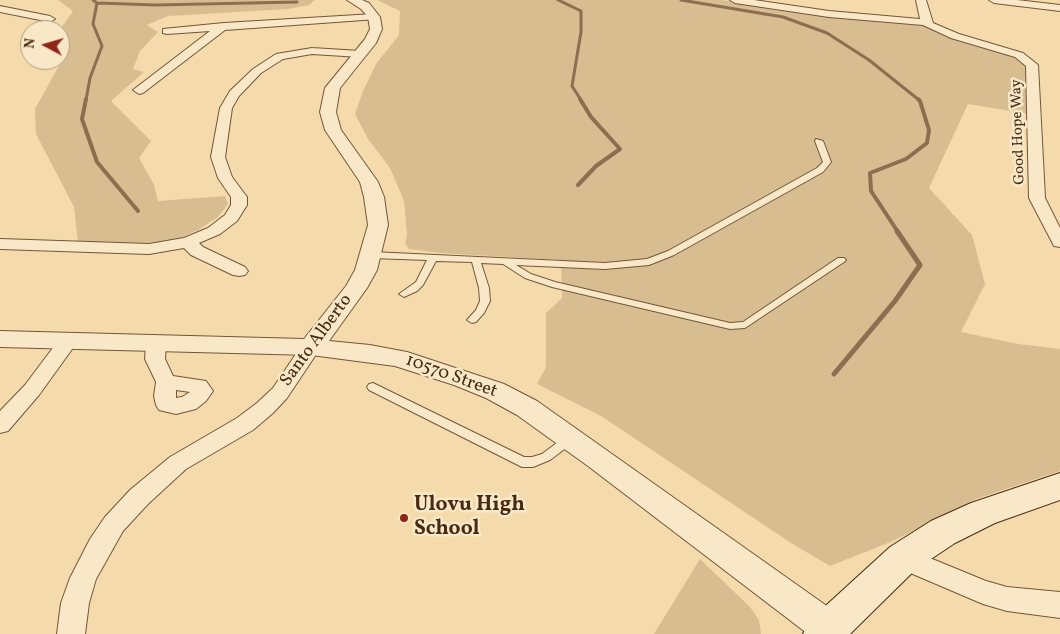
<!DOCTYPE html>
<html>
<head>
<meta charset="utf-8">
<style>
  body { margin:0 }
  #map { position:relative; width:1060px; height:634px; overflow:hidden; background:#f5dbab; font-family:Vollkorn,serif }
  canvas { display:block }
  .north { position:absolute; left:20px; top:20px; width:50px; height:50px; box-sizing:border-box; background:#f8e8c8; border:1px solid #b29c80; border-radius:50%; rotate:276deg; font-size:14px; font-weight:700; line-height:20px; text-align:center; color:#482914 }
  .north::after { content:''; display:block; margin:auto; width:18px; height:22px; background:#8f2418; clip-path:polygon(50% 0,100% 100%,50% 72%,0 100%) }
</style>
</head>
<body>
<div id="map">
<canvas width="1060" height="634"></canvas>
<div class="north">N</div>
</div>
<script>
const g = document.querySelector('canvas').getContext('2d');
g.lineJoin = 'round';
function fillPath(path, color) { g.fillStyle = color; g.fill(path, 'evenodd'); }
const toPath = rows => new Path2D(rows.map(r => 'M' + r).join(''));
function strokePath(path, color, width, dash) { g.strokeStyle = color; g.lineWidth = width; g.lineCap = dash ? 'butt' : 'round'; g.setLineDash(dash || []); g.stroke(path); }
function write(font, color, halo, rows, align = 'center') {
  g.font = font + ' Vollkorn,serif'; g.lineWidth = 5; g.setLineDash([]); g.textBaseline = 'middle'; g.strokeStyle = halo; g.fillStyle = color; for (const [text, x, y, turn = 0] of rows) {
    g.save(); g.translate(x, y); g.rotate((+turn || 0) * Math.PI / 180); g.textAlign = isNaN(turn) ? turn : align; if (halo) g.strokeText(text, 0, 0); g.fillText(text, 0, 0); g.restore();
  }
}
fillPath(toPath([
  [58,0,315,0,309,5,288,9,168,16,147,25,158,32,140,51,133,69,144,72,111,101,151,141,139,158,154,185,158,201,225,196,228,204,218,217,198,230,178,239,150,243,78,243,74,207,36,134,35,109,66,53,61,28,73,11],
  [377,0,721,0,922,25,959,40,1018,57,1027,66,1029,114,968,104,929,188,972,235,985,284,961,332,1018,344,1060,349,1060,471,976,499,893,541,830,566,791,543,601,416,537,384,546,367,546,313,562,298,561,260,440,253,409,249,405,244,407,235,404,201,390,168,368,139,355,114,363,91,376,64,399,35,400,11],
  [700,559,750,607,759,620,761,634,654,634]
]), '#d8bd91');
strokePath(toPath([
  [558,0,581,11,581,32,572,86,581,100],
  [681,0,783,17,827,33,869,60,919,100],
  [97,3,156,5,297,2],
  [86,100,90,78,102,46,93,24,97,3,93,0]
]), '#8c6f50', 3);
strokePath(toPath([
  [86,99,82,119,97,162,138,211],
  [578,185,596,166,620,149,591,117,580,99],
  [898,232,871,191,870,173,906,159,927,143,929,130,920,101,918,99]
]), '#8c6f50', 4);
strokePath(toPath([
  [834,374,895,301,920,265,897,231]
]), '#8c6f50', 5);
const service = toPath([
  [816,139,823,141,831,162,823,172,674,255,649,265,605,269,516,265,531,274,555,282,730,323,743,322,838,258,844,258,846,260,844,262,745,328,730,329,552,287,525,278,503,264,481,263,489,288,490,301,484,313,476,322,472,323,467,320,476,310,480,301,479,288,472,262,436,261,423,285,417,291,404,297,399,294,416,282,427,260,372,258,367,255,372,252,605,263,647,259,668,251,817,168,823,162,815,141,816,139],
  [373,383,524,457,532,457,542,454,566,436,570,435,574,436,576,439,574,442,550,460,533,467,522,467,369,390,367,387,369,384,373,383]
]);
const minor = toPath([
  [730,0,754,0,829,11,920,19,916,0,926,0,933,23,959,34,1023,53,1038,65,1045,198,1060,228,1060,247,1054,246,1052,242,1029,198,1026,66,1015,57,951,38,923,25,829,17,735,3,730,0],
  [989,0,1017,0,1060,5,1060,11,994,3,989,0],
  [0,6,50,16,55,19,50,22,0,12,0,6],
  [374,14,379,17,377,19,225,30,143,93,139,94,133,90,210,31,167,34,163,33,163,29,224,23,374,14],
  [312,48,360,51,365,54,360,57,312,54,283,59,261,73,239,96,232,108,225,157,232,177,247,197,247,205,237,221,220,234,199,243,203,247,245,267,248,271,245,275,239,276,233,275,191,255,184,248,149,254,0,249,0,239,149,244,184,238,208,228,225,215,231,205,231,197,218,178,211,157,220,108,230,91,253,69,276,54,312,48],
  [68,335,75,337,78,341,75,345,39,395,8,431,0,433,0,411,25,385,61,337,68,335],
  [156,337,163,338,166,343,165,359,173,376,206,381,213,391,206,401,196,409,176,414,159,410,156,405,154,396,156,382,145,359,146,343,149,338,156,337],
  [176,390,190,392,182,397,176,398,176,390],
  [311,341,318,342,321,347,287,398,273,413,253,430,186,469,148,504,123,531,96,579,89,603,85,634,57,634,61,603,70,578,90,539,105,517,130,490,170,457,237,418,257,403,273,388,304,342,311,341],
  [903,547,986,581,1007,587,1060,592,1060,618,1007,611,983,604,894,566,890,558,894,550,903,547]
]);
const tertiary = toPath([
  [347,0,362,0,369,3,380,17,382,29,376,43,340,88,336,112,341,130,378,182,384,197,388,225,377,270,367,288,329,341,370,345,407,352,504,384,537,401,841,616,846,628,843,634,808,634,588,466,517,415,486,398,454,385,395,366,311,355,0,347,0,331,304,339,346,286,355,270,368,225,364,197,360,182,325,130,320,112,325,88,365,39,370,29,368,17,361,9,347,0]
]);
const secondary = toPath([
  [1060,473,1060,500,995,523,955,543,916,569,850,634,803,634,809,621,890,547,931,521,971,503,1060,473]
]);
strokePath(service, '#73563a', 2);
strokePath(minor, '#73563a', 2);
strokePath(tertiary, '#73563a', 2);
strokePath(secondary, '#482914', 2);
fillPath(service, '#f8e8c8');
fillPath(minor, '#f8e8c8');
fillPath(tertiary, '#f8e8c8');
fillPath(secondary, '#f8e8c8');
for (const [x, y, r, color] of [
  [404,518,5,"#8f2418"]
]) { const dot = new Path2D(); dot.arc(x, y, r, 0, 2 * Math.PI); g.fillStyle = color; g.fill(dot); strokePath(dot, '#f8e8c8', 2); }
write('15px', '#482914', '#f8e8c8', [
  ["Good Hope Way",1019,132,-92]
]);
write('18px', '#482914', '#f8e8c8', [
  ["Santo Alberto",317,341,-54],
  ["10570 Street",451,377,20]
]);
write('bold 21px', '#482914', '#f8e8c8', [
  ["Ulovu High",414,506],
  ["School",414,530]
], 'left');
</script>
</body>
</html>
